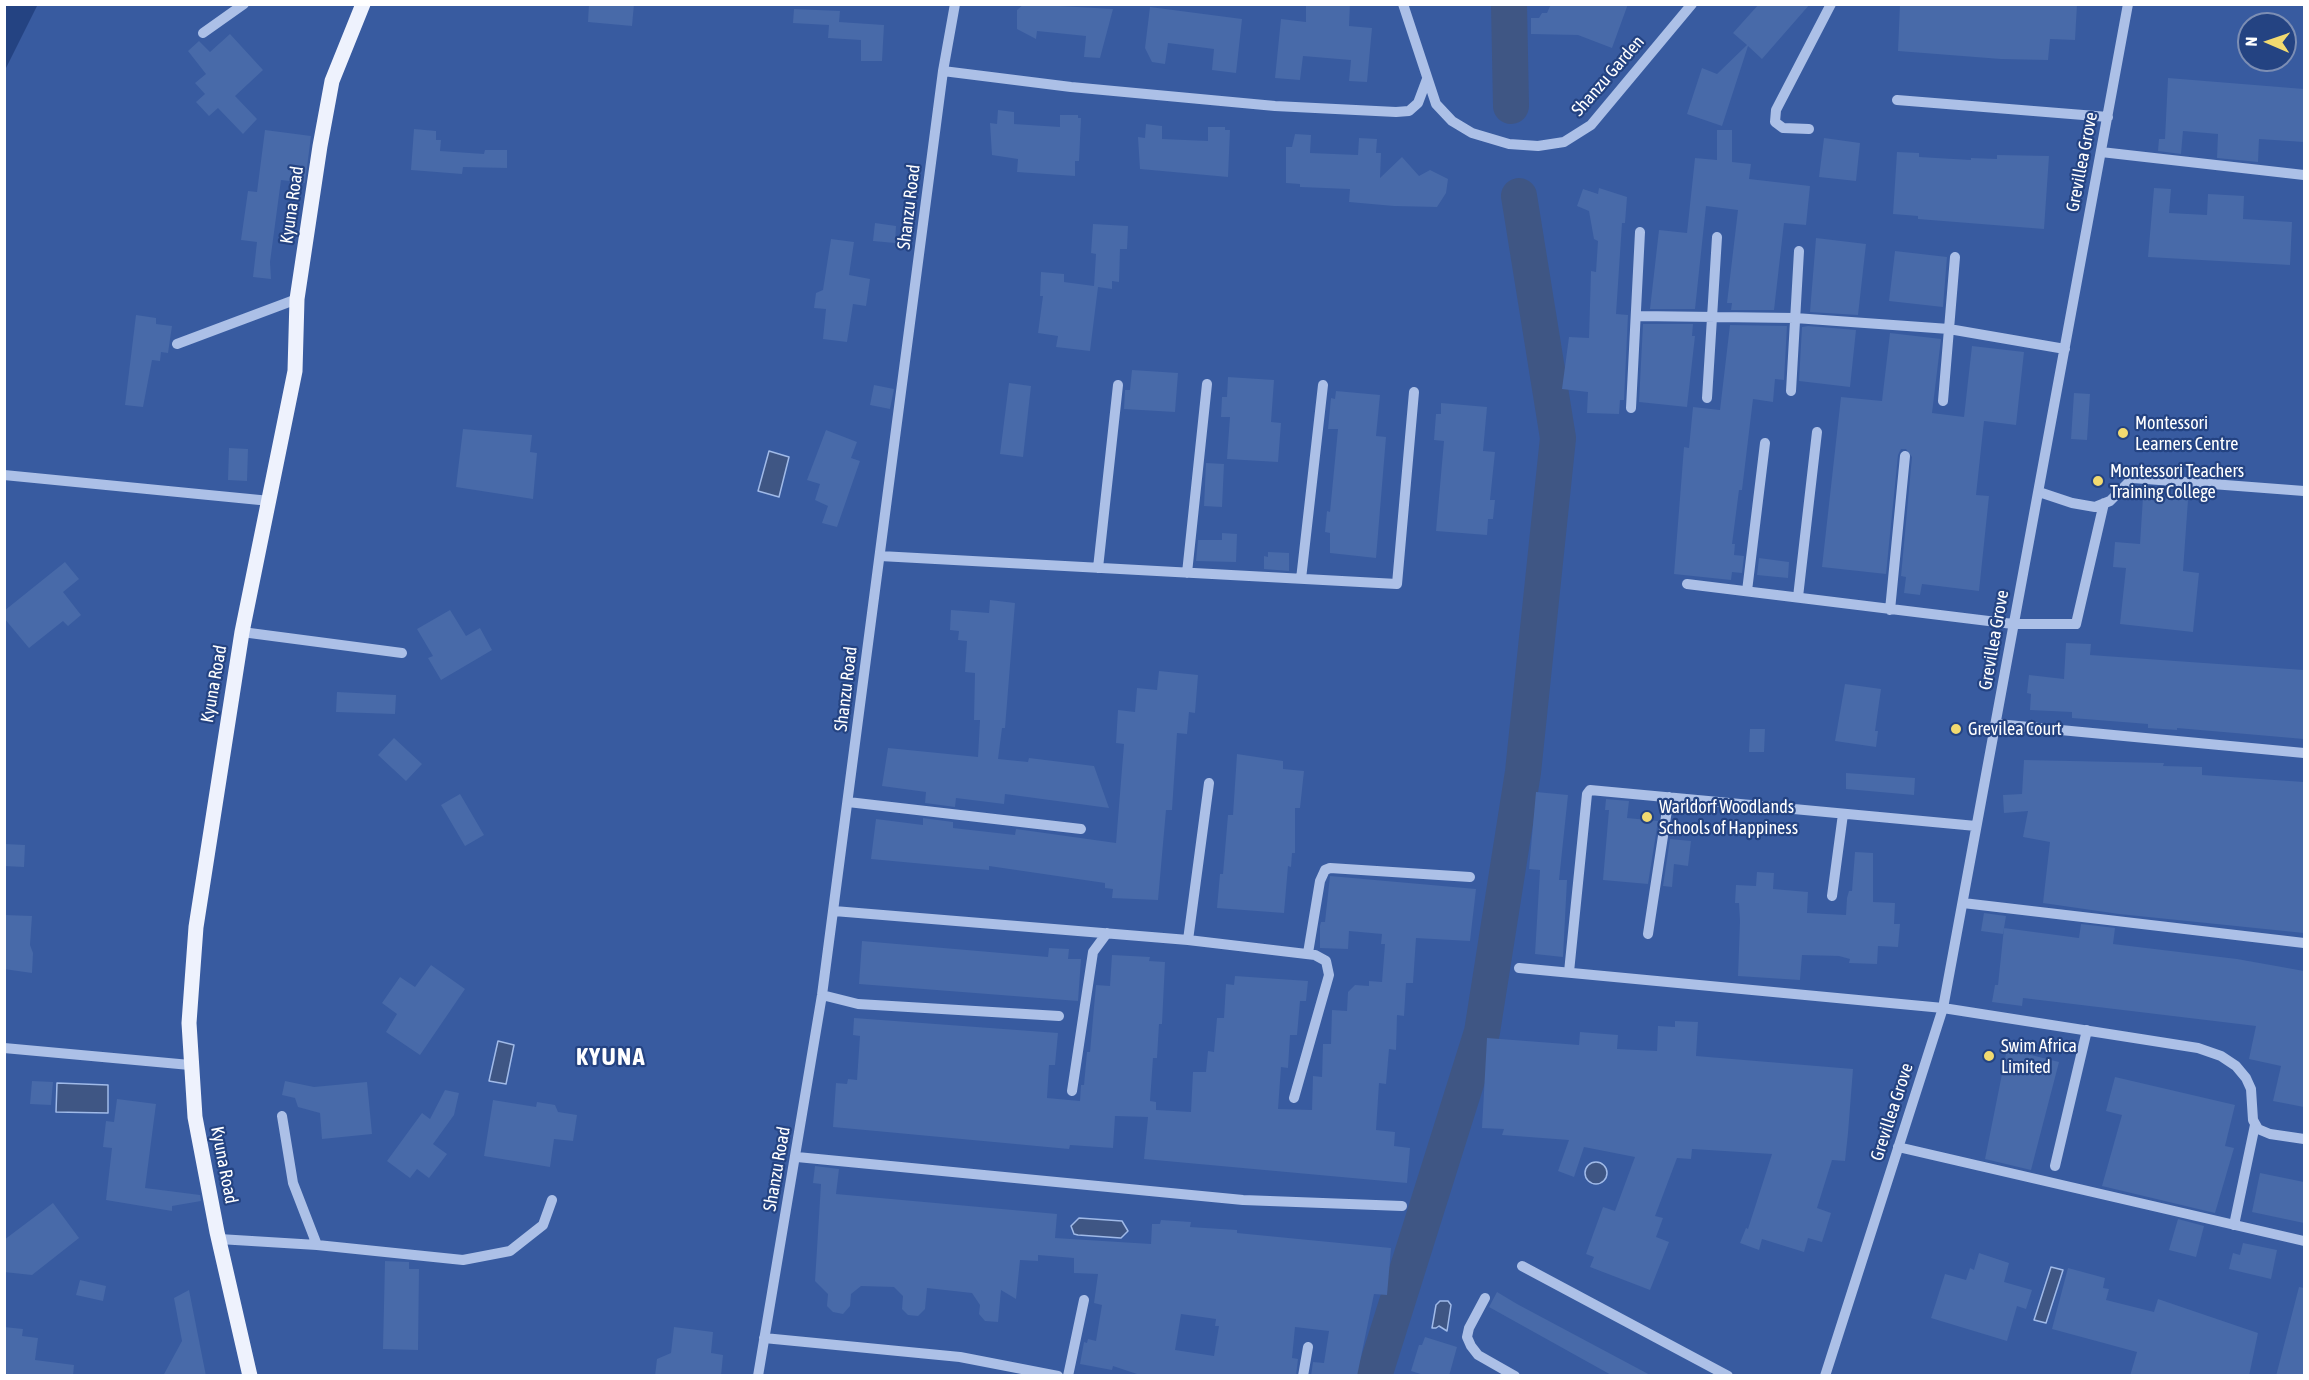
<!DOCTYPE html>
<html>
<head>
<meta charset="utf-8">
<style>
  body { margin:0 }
  #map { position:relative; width:2309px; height:1380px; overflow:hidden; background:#244382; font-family:"Asap Condensed",sans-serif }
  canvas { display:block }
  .frame { position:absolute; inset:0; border:6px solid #fff; pointer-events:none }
  .north { position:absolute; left:2237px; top:12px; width:60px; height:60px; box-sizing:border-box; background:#244382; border:2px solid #7c8eb4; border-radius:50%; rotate:272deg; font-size:16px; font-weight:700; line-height:24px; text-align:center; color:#fff }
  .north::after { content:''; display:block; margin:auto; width:21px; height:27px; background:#f2da70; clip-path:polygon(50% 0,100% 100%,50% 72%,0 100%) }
</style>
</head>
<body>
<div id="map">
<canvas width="2309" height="1380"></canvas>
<div class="frame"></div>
<div class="north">N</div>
</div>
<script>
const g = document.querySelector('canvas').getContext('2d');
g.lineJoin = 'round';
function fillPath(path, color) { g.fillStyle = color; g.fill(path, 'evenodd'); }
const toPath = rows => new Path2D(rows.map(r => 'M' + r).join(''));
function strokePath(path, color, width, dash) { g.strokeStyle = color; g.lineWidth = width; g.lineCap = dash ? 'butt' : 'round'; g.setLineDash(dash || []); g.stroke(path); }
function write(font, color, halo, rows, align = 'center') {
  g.font = font + ' "Asap Condensed",sans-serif'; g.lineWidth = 4.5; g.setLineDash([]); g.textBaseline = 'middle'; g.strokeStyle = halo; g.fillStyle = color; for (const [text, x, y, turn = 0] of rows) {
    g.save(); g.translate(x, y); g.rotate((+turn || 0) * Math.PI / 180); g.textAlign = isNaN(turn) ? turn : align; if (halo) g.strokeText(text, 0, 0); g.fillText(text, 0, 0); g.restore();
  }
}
fillPath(toPath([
  [38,4,2304,5,2304,1375,5,1375,4,72],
  [2249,24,2285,24,2285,60,2249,60]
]), '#385ba0');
const water = toPath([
  [769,451,789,457,779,497,758,491,769,451],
  [498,1041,514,1045,506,1084,489,1081,498,1041],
  [57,1083,108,1085,108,1113,56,1112,57,1083],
  '1585 1173a11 11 0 1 1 22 0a11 11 0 1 1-22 0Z',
  [1079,1218,1122,1221,1128,1231,1121,1238,1078,1235,1074,1234,1071,1226,1079,1218],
  [2051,1267,2063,1270,2046,1323,2034,1320,2051,1267],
  [1440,1301,1448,1301,1451,1305,1447,1331,1439,1326,1436,1328,1432,1328,1436,1305,1440,1301]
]);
fillPath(water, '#3f5684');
strokePath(water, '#a0bae8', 1.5);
strokePath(toPath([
  [1509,4,1511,106],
  [1374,1376,1482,1032,1523,772,1558,438,1519,196]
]), '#3f5684', 36);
fillPath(toPath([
  [589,4,634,4,632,26,588,22],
  [1024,4,1113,9,1100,58,1084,57,1086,36,1037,31,1036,39,1017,29,1017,10],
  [1306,4,1350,4,1349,26,1372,28,1367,82,1349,81,1351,60,1303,56,1300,80,1275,78,1281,19,1306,22],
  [1551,4,1628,4,1612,48,1578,35,1531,34,1531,18,1539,18,1542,13,1547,13],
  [1759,4,1810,4,1762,59,1748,46,1722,126,1687,114,1702,68,1717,74,1747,45,1733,33],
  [1900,4,2077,4,2075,40,2050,39,2048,60,2001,59,1898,51],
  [1150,7,1242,19,1236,73,1212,70,1214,49,1168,43,1165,64,1152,62,1145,48],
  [794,9,840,11,839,22,884,25,882,61,861,61,861,40,828,38,829,25,793,23],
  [230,34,263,70,235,96,257,119,243,134,218,108,209,116,196,102,205,94,195,83,206,74,188,51,199,41,210,52],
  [2168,78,2304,89,2304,142,2259,139,2258,162,2248,161,2217,158,2218,134,2183,131,2181,154,2158,151,2159,139,2165,139],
  [998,110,1014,112,1014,124,1060,127,1060,115,1078,115,1078,118,1081,118,1079,161,1075,161,1075,176,1017,172,1018,159,992,155,990,123,997,124],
  [1146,124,1162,126,1162,139,1208,141,1208,127,1225,127,1225,130,1230,130,1228,177,1140,169,1138,137,1145,138],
  [414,129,436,131,436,140,441,140,440,151,484,154,485,150,507,150,507,168,463,167,462,174,411,170],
  [265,130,311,136,305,183,281,180,270,262,271,279,253,277,257,242,241,240,248,191,257,192],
  [1717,130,1732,130,1732,162,1751,164,1749,179,1810,186,1806,225,1784,223,1774,310,1731,310,1732,303,1727,303,1738,210,1706,206,1695,309,1650,309,1659,230,1687,233,1695,158,1717,160],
  [1295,134,1311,135,1310,153,1358,155,1359,138,1377,139,1376,153,1381,153,1380,178,1402,157,1419,176,1430,170,1448,179,1446,193,1437,207,1394,206,1349,202,1350,189,1300,187,1300,184,1286,183,1286,147,1292,147],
  [1824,138,1860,143,1856,181,1819,177],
  [1897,152,1919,153,1919,157,1971,160,1971,158,1997,159,1997,155,2049,156,2044,229,1918,219,1918,216,1893,214],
  [1599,188,1627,197,1625,223,1622,223,1616,314,1628,315,1624,400,1620,400,1619,414,1587,413,1588,392,1562,389,1569,337,1589,338,1591,271,1596,272,1598,241,1594,239,1589,211,1577,206,1583,189,1598,194],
  [2154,188,2171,189,2169,213,2207,215,2208,194,2244,196,2243,219,2292,222,2290,265,2148,257],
  [875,223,896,226,895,243,873,241],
  [1093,224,1128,226,1127,249,1120,249,1119,282,1112,281,1112,289,1098,287,1090,351,1056,347,1058,336,1038,333,1043,296,1040,296,1041,272,1064,274,1064,282,1094,286,1096,254,1091,253],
  [1816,238,1866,244,1858,315,1810,312],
  [831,239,854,242,849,275,870,279,866,306,853,304,847,342,823,339,826,309,814,308,816,293,823,290],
  [1895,251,1947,257,1943,307,1889,301],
  [136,315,156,318,156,324,172,326,168,353,161,352,160,361,152,360,143,407,125,405],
  [1643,324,1693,324,1692,336,1695,336,1687,407,1639,402],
  [1730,325,1787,326,1784,380,1775,379,1773,402,1753,399,1742,490,1739,490,1732,544,1735,544,1734,555,1744,556,1742,573,1732,572,1731,580,1674,574,1684,447,1689,448,1693,407,1720,410],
  [1808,326,1856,330,1850,387,1799,381,1802,327],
  [1890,333,1941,339,1932,413,1964,417,1972,346,2024,352,2016,425,1984,421,1976,495,1989,496,1979,591,1922,584,1920,595,1904,593,1906,577,1901,576,1912,457,1906,449,1901,449,1898,455,1886,574,1822,567,1841,397,1882,401],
  [1132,370,1178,373,1175,412,1124,409,1125,390,1130,390],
  [1228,377,1274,380,1271,422,1281,423,1278,462,1227,459,1230,417,1221,417,1222,397,1227,397],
  [1009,383,1031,386,1023,457,1000,454],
  [874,385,894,389,890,409,870,405],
  [1336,391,1380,395,1376,436,1386,437,1376,558,1330,553,1330,533,1325,532,1327,511,1330,512,1338,429,1328,429,1331,398,1335,399],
  [2074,393,2090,394,2087,440,2071,439],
  [1441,403,1487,407,1483,451,1495,452,1490,500,1495,500,1493,519,1488,519,1487,535,1436,531,1444,441,1434,440,1436,414,1441,414],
  [463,429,532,435,530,452,537,453,533,499,456,487],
  [826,430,857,442,851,458,860,461,837,527,822,523,828,506,815,500,820,484,807,480],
  [229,448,248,449,247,481,228,480],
  [1206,463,1224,464,1222,507,1204,506],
  [2143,497,2188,500,2183,571,2199,573,2193,632,2120,624,2126,568,2113,567,2115,542,2140,544],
  [1222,533,1237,534,1236,562,1196,561,1198,540,1222,540],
  [1268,552,1289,553,1289,571,1264,569,1264,556,1268,557],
  [1759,558,1789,562,1788,578,1757,575],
  [65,562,79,579,63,592,81,615,68,626,63,621,29,648,4,618,4,611],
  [990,600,1015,603,1005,728,1002,728,998,759,1028,762,1029,758,1094,766,1109,808,1005,794,1004,804,956,798,955,807,925,803,926,792,882,786,888,748,978,757,980,720,974,720,975,673,965,672,967,641,958,640,959,631,950,630,951,610,989,613],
  [450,610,466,636,480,628,492,650,441,680,428,658,433,656,417,629],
  [2066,643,2091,644,2090,655,2304,670,2304,739,2177,728,2177,730,2148,728,2148,724,2072,718,2072,712,2030,710,2031,694,2027,693,2029,675,2064,679],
  [1159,671,1198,675,1195,713,1189,712,1187,734,1177,733,1172,810,1166,810,1158,900,1112,898,1113,889,1105,888,1105,883,989,866,989,870,871,859,876,819,923,825,923,818,953,822,953,828,1015,835,1016,829,1116,843,1124,744,1116,743,1118,710,1135,712,1137,688,1157,690],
  [1845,684,1881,689,1875,731,1878,731,1876,747,1835,741],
  [337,692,396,695,395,714,336,712],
  [1750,729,1765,729,1764,752,1749,752],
  [394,738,422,764,406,781,378,755],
  [1237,754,1283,761,1283,769,1304,771,1300,808,1295,808,1295,853,1292,853,1291,867,1288,866,1284,913,1217,908,1220,874,1223,874,1228,815,1233,815],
  [2024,760,2164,763,2163,766,2202,767,2202,775,2304,782,2304,933,2119,914,2043,903,2050,842,2023,837,2028,811,2004,813,2003,795,2022,794],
  [1846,773,1915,778,1914,795,1846,789],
  [1536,792,1568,795,1559,880,1567,880,1563,957,1535,954,1540,870,1529,869],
  [460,794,484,835,465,846,441,805],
  [1606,799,1629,801,1627,818,1658,821,1648,884,1603,880,1609,810,1605,810],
  [1670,839,1691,841,1688,866,1674,864,1672,887,1663,886],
  [4,844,25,845,24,867,4,866],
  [1855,852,1873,853,1873,902,1895,903,1894,924,1900,924,1898,947,1878,946,1877,964,1849,963,1850,959,1839,956,1802,955,1800,980,1738,976,1740,921,1739,903,1735,903,1736,885,1756,886,1757,872,1774,873,1773,889,1808,892,1807,913,1846,915,1847,898,1849,891,1852,891],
  [1330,876,1476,889,1470,941,1416,938,1413,983,1406,983,1404,1016,1397,1015,1396,1050,1389,1049,1386,1084,1379,1083,1376,1130,1395,1132,1394,1146,1410,1148,1407,1183,1144,1159,1148,1117,1115,1116,1113,1148,1070,1145,1069,1149,833,1127,836,1083,847,1084,848,1079,857,1080,860,1036,853,1035,854,1018,1058,1033,1055,1065,1049,1065,1047,1098,1080,1101,1081,1085,1084,1085,1087,1052,1090,1052,1096,985,1110,986,1112,955,1150,957,1149,961,1165,962,1162,1024,1159,1024,1157,1058,1153,1058,1150,1101,1156,1102,1156,1110,1191,1112,1193,1072,1206,1072,1208,1051,1214,1052,1217,1018,1224,1018,1226,984,1234,985,1235,976,1308,981,1306,1001,1300,1001,1297,1035,1290,1035,1288,1068,1281,1067,1278,1109,1312,1110,1313,1076,1322,1077,1323,1044,1331,1044,1332,1010,1347,1011,1348,992,1355,985,1369,986,1369,981,1382,982,1385,944,1381,944,1382,934,1349,931,1348,949,1320,948,1320,926,1321,922,1325,922],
  [1984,913,2006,916,2003,934,1981,931],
  [4,915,32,916,30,945,33,953,32,973,4,969],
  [2081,924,2115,928,2113,944,2237,959,2304,971,2304,1107,2273,1101,2281,1066,2249,1059,2256,1026,2023,998,2022,1006,1992,1002,1995,985,1998,985,2004,928,2079,938],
  [862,941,1048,957,1049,948,1069,949,1068,959,1081,959,1078,1001,859,984],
  [431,965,465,989,420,1055,386,1032,397,1014,382,1003,400,977,415,987],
  [1675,1021,1698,1022,1696,1056,1853,1069,1848,1133,1845,1161,1832,1160,1817,1208,1831,1213,1822,1242,1808,1238,1804,1252,1762,1239,1759,1250,1740,1243,1746,1228,1748,1229,1772,1154,1692,1149,1691,1159,1677,1158,1655,1216,1663,1218,1656,1237,1669,1242,1650,1290,1590,1267,1594,1257,1586,1254,1603,1207,1615,1211,1635,1157,1584,1147,1574,1177,1558,1171,1569,1140,1502,1135,1504,1129,1482,1128,1487,1038,1579,1045,1580,1032,1618,1035,1617,1049,1657,1051,1658,1026,1675,1027],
  [2007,1049,2059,1062,2031,1170,1985,1159],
  [2115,1077,2235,1105,2225,1146,2234,1148,2215,1213,2102,1186,2122,1115,2106,1111],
  [32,1081,53,1082,51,1105,30,1104],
  [285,1081,314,1087,367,1082,372,1134,322,1139,320,1113,298,1107,295,1098,282,1095],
  [445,1090,459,1093,454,1115,433,1144,447,1154,429,1178,417,1169,410,1178,387,1161,422,1113,430,1119],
  [117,1099,156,1104,145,1188,200,1195,201,1201,172,1206,172,1211,106,1200,112,1148,103,1147,106,1121,114,1122],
  [493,1100,536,1107,537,1102,555,1105,558,1112,577,1115,573,1141,554,1139,550,1167,484,1156],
  [815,1166,839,1169,836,1194,1057,1214,1055,1238,1151,1244,1152,1224,1160,1224,1161,1220,1191,1222,1190,1227,1237,1230,1237,1233,1391,1248,1387,1295,1374,1294,1357,1376,1311,1376,1313,1362,1324,1363,1329,1331,1295,1327,1292,1358,1298,1359,1296,1376,1143,1376,1113,1366,1112,1370,1080,1364,1084,1342,1087,1343,1088,1339,1096,1341,1102,1305,1094,1303,1098,1274,1074,1273,1074,1258,1038,1255,1038,1261,1020,1260,1016,1299,1001,1290,998,1322,985,1321,979,1314,980,1305,972,1293,927,1288,925,1309,918,1316,908,1315,902,1309,903,1296,894,1287,861,1286,851,1294,850,1306,843,1314,833,1312,827,1306,828,1294,815,1281,821,1184,813,1183],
  [1181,1314,1216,1319,1215,1326,1219,1326,1214,1356,1175,1350],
  [2260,1173,2304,1182,2304,1223,2252,1212],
  [53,1203,79,1238,32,1275,4,1272,4,1240],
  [2178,1219,2204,1226,2196,1257,2169,1250],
  [2243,1243,2277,1250,2271,1279,2229,1269,2233,1253,2240,1255],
  [1979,1253,2009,1263,2004,1282,2032,1290,2026,1309,2017,1306,2007,1341,1931,1318,1945,1274,1966,1280,1970,1268,1974,1270],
  [385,1261,409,1262,409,1269,419,1269,418,1350,383,1349],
  [2068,1268,2105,1278,2103,1288,2109,1289,2106,1300,2154,1312,2158,1299,2258,1333,2249,1376,2130,1376,2137,1352,2052,1329],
  [80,1280,106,1286,103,1301,76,1295],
  [2299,1287,2304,1288,2304,1376,2276,1376],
  [189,1290,206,1376,163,1376,182,1341,174,1298],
  [1497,1292,1517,1304,1652,1376,1613,1376,1489,1307],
  [4,1327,23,1329,22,1336,38,1338,35,1360,74,1365,73,1376,4,1376],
  [674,1327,713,1332,711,1353,723,1355,721,1376,655,1376,657,1359,671,1353],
  [1425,1337,1457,1347,1449,1376,1427,1376,1411,1371,1419,1345,1422,1345]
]), '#486aa9');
strokePath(toPath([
  [1403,4,1436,104,1452,121,1472,133,1509,144,1538,146,1564,142,1591,125,1692,4],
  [203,33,244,4],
  [943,71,1071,87,1275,106,1396,112,1409,111,1418,103,1427,79],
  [1897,100,2108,117],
  [1809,129,1783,128,1775,122,1776,110,1831,4],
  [2101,152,2304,175],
  [1637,316,1795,318,1949,329,2065,349],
  [177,344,297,299],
  [1791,391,1799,251],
  [1707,398,1717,237],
  [1943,401,1955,257],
  [1631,408,1640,232],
  [4,475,270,501],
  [2039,492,2072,503,2095,507,2110,501,2133,478,2304,491],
  [880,556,1397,584,1414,392],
  [1098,568,1118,385],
  [1187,573,1207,384],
  [1301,579,1323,385],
  [1687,584,2013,624,2076,624,2104,503],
  [1747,591,1765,443],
  [1798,597,1817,432],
  [1890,610,1905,456],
  [242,632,402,653],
  [1997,724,2304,753],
  [848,802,1081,829],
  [1832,896,1843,814],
  [1963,903,2304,943],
  [834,911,1188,940,1315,955,1326,961,1329,975,1294,1098],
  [1648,934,1669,797],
  [1188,940,1209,783],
  [1308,953,1320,881,1325,870,1330,868,1470,877],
  [1519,968,1943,1008,2198,1048,2221,1056,2236,1066,2246,1078,2251,1089,2253,1120,2258,1129,2270,1134,2304,1139],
  [1569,972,1587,794,1590,790,1976,826],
  [822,995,858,1004,1059,1016],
  [4,1048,190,1065],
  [1072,1091,1093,952,1107,933],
  [282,1116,293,1183,317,1245],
  [1898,1147,2304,1241],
  [797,1157,1243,1200,1402,1206],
  [2055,1166,2087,1030],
  [2234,1225,2255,1125],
  [219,1239,317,1245,463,1260,510,1251,543,1225,552,1200],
  [1522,1266,1728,1376],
  [1485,1298,1469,1328,1467,1337,1471,1346,1478,1355,1515,1376],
  [764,1338,960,1357,1058,1376],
  [758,1376,822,995,943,71,955,4],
  [1068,1376,1084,1300],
  [1303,1376,1308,1347],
  [1825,1376,1943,1008,2128,4]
]), '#acc0e7', 10);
strokePath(toPath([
  [250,1376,217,1232,195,1117,189,1023,196,927,242,632,295,371,297,299,320,146,332,81,363,4]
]), '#eef2fd', 15);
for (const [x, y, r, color] of [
  [2123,433,6,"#f2da70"],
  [2098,481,6,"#f2da70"],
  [1956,729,6,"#f2da70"],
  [1647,817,6,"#f2da70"],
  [1989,1056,6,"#f2da70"]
]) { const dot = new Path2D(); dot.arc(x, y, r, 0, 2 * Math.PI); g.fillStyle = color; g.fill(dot); strokePath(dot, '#244382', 2); }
write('18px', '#fff', '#244382', [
  ["Shanzu Garden",1608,76,-49],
  ["Grevillea Grove",2082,162,-79],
  ["Kyuna Road",292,205,-82],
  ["Shanzu Road",909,207,-83],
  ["Grevillea Grove",1994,640,-80],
  ["Kyuna Road",214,684,-80],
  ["Shanzu Road",846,689,-83],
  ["Grevillea Grove",1892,1112,-72],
  ["Kyuna Road",224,1165,79],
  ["Shanzu Road",777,1169,-80]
]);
write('18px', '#fff', '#244382', [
  ["Montessori",2135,423],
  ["Learners Centre",2135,444],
  ["Montessori Teachers",2110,471],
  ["Training College",2110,492],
  ["Grevilea Court",1968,729],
  ["Warldorf Woodlands",1659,807],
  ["Schools of Happiness",1659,828],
  ["Swim Africa",2001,1046],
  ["Limited",2001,1067]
], 'left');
g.letterSpacing = '1.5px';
write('bold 24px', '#fff', '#244382', [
  ["KYUNA",611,1057]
]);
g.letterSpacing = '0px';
</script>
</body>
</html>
